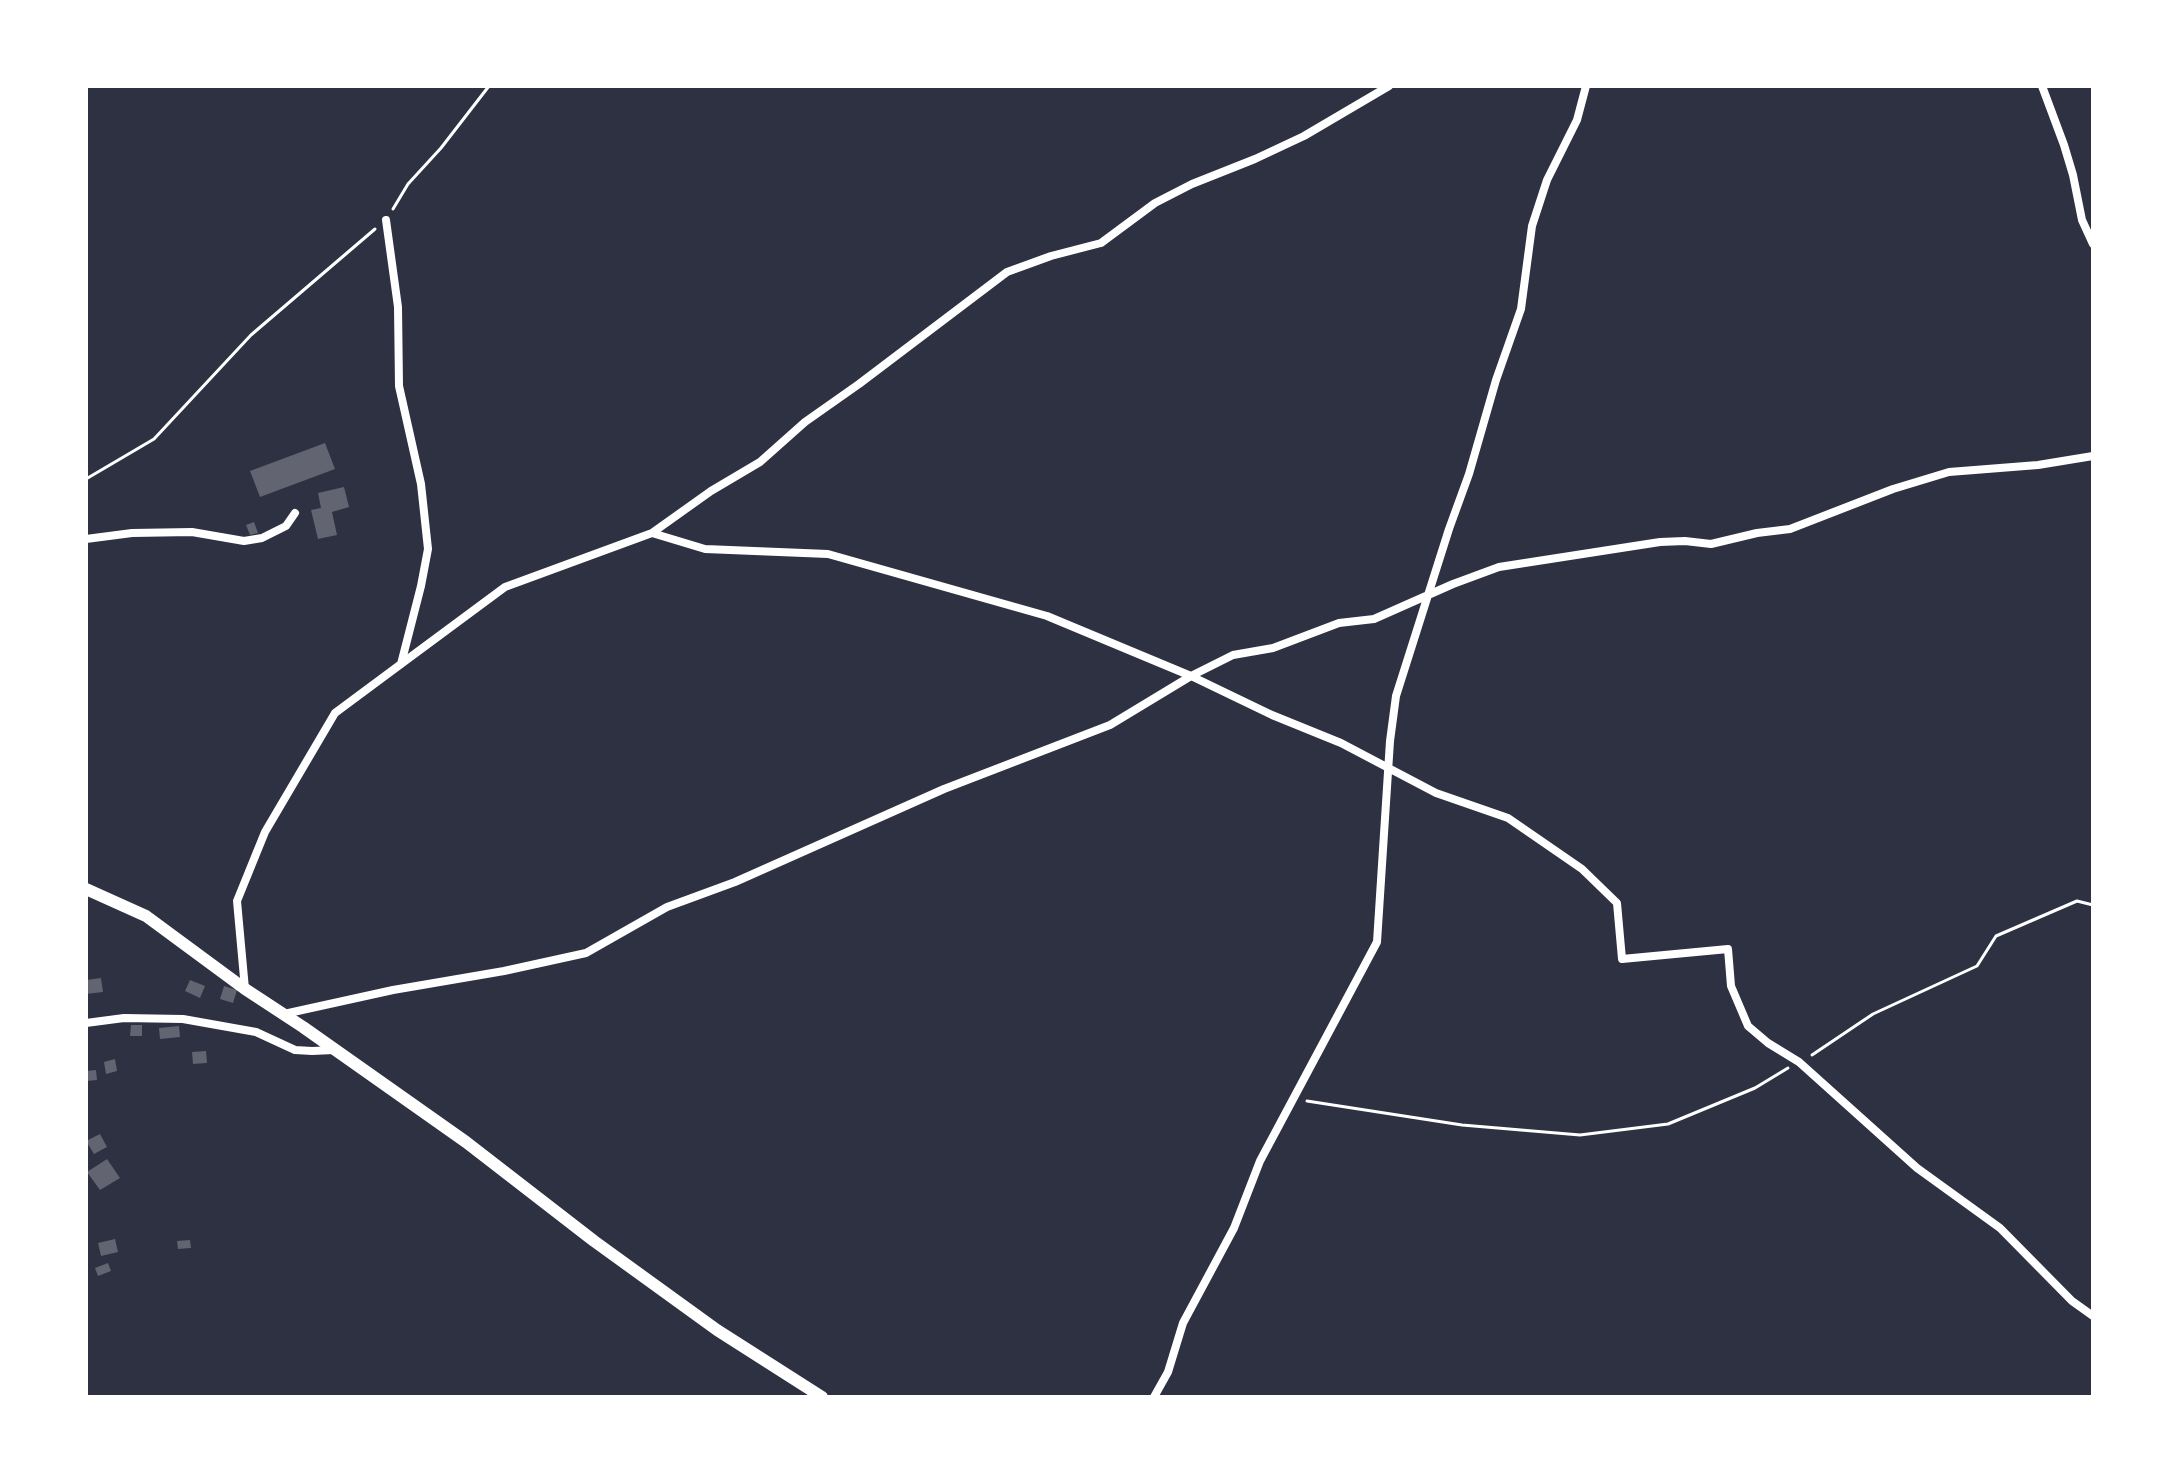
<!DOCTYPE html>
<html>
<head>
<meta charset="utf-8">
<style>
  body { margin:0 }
  #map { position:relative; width:2179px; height:1483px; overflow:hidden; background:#2d3142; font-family:"Fira Sans Condensed",sans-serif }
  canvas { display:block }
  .frame { position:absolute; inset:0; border:88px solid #fff; pointer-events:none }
</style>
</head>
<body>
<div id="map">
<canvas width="2179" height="1483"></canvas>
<div class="frame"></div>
</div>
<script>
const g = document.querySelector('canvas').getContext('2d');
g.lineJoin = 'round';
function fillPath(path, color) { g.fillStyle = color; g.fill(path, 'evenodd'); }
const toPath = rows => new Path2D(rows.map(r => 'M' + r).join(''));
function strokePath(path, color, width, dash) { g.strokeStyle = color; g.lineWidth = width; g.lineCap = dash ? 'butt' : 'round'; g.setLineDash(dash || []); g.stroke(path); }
fillPath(toPath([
  [325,443,335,469,260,497,250,471],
  [344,487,349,507,332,512,337,535,318,539,311,510,321,508,318,493],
  [254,522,258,533,250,535,246,525],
  [101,978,103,992,86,994,86,980],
  [190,980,205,986,200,998,185,991],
  [224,986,237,990,233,1003,220,999],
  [131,1025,142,1025,142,1036,130,1036],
  [179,1026,180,1037,160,1039,159,1028],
  [206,1051,207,1063,193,1064,192,1052],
  [115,1059,117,1071,106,1074,104,1062],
  [96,1070,97,1080,87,1081,86,1071],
  [100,1134,107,1147,94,1154,86,1141],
  [107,1159,120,1178,100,1190,87,1172],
  [115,1239,118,1252,101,1256,98,1243],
  [190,1240,191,1248,178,1249,177,1241],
  [108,1263,111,1271,98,1276,95,1268]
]), '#626471');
strokePath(toPath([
  [393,209,408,184,441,148,489,86],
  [86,479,154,439,251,335,375,229],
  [1812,1055,1873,1014,1977,966,1996,936,2077,901,2093,905],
  [1307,1101,1462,1125,1580,1135,1668,1124,1755,1088,1788,1068]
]), '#fff', 3);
strokePath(toPath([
  [2042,86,2064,145,2073,175,2082,220,2093,244],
  [652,533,705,549,828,554,1047,616,1191,676,1272,715,1341,743,1436,793,1508,818,1582,869,1617,903,1622,959,1728,949,1731,986,1748,1026,1768,1043,1799,1062,1917,1168,2000,1228,2072,1301,2093,1316],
  [86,539,132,533,192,532,244,541,262,538,286,526,295,513],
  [401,664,505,587,652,533,711,491,760,462,805,422,859,384,1007,272,1051,256,1101,243,1155,203,1192,184,1255,159,1304,136,1389,86],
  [245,989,237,901,265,832,335,713,401,664,421,586,428,549,421,484,399,386,398,307,386,220],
  [284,1014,393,990,504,971,586,953,667,907,735,882,944,789,1110,725,1191,676,1233,655,1273,648,1339,623,1374,619,1453,584,1499,567,1660,542,1685,541,1711,544,1757,533,1790,529,1893,489,1949,472,2038,465,2093,456],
  [86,1023,124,1018,183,1019,256,1032,295,1050,312,1051,334,1050],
  [1154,1397,1168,1372,1183,1323,1234,1228,1260,1161,1377,942,1390,741,1396,696,1449,529,1469,474,1496,380,1521,309,1532,226,1547,180,1577,120,1586,86]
]), '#fff', 8);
strokePath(toPath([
  [86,889,146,916,245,989,303,1027,466,1142,594,1241,717,1330,822,1397]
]), '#fff', 12);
</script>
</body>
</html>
